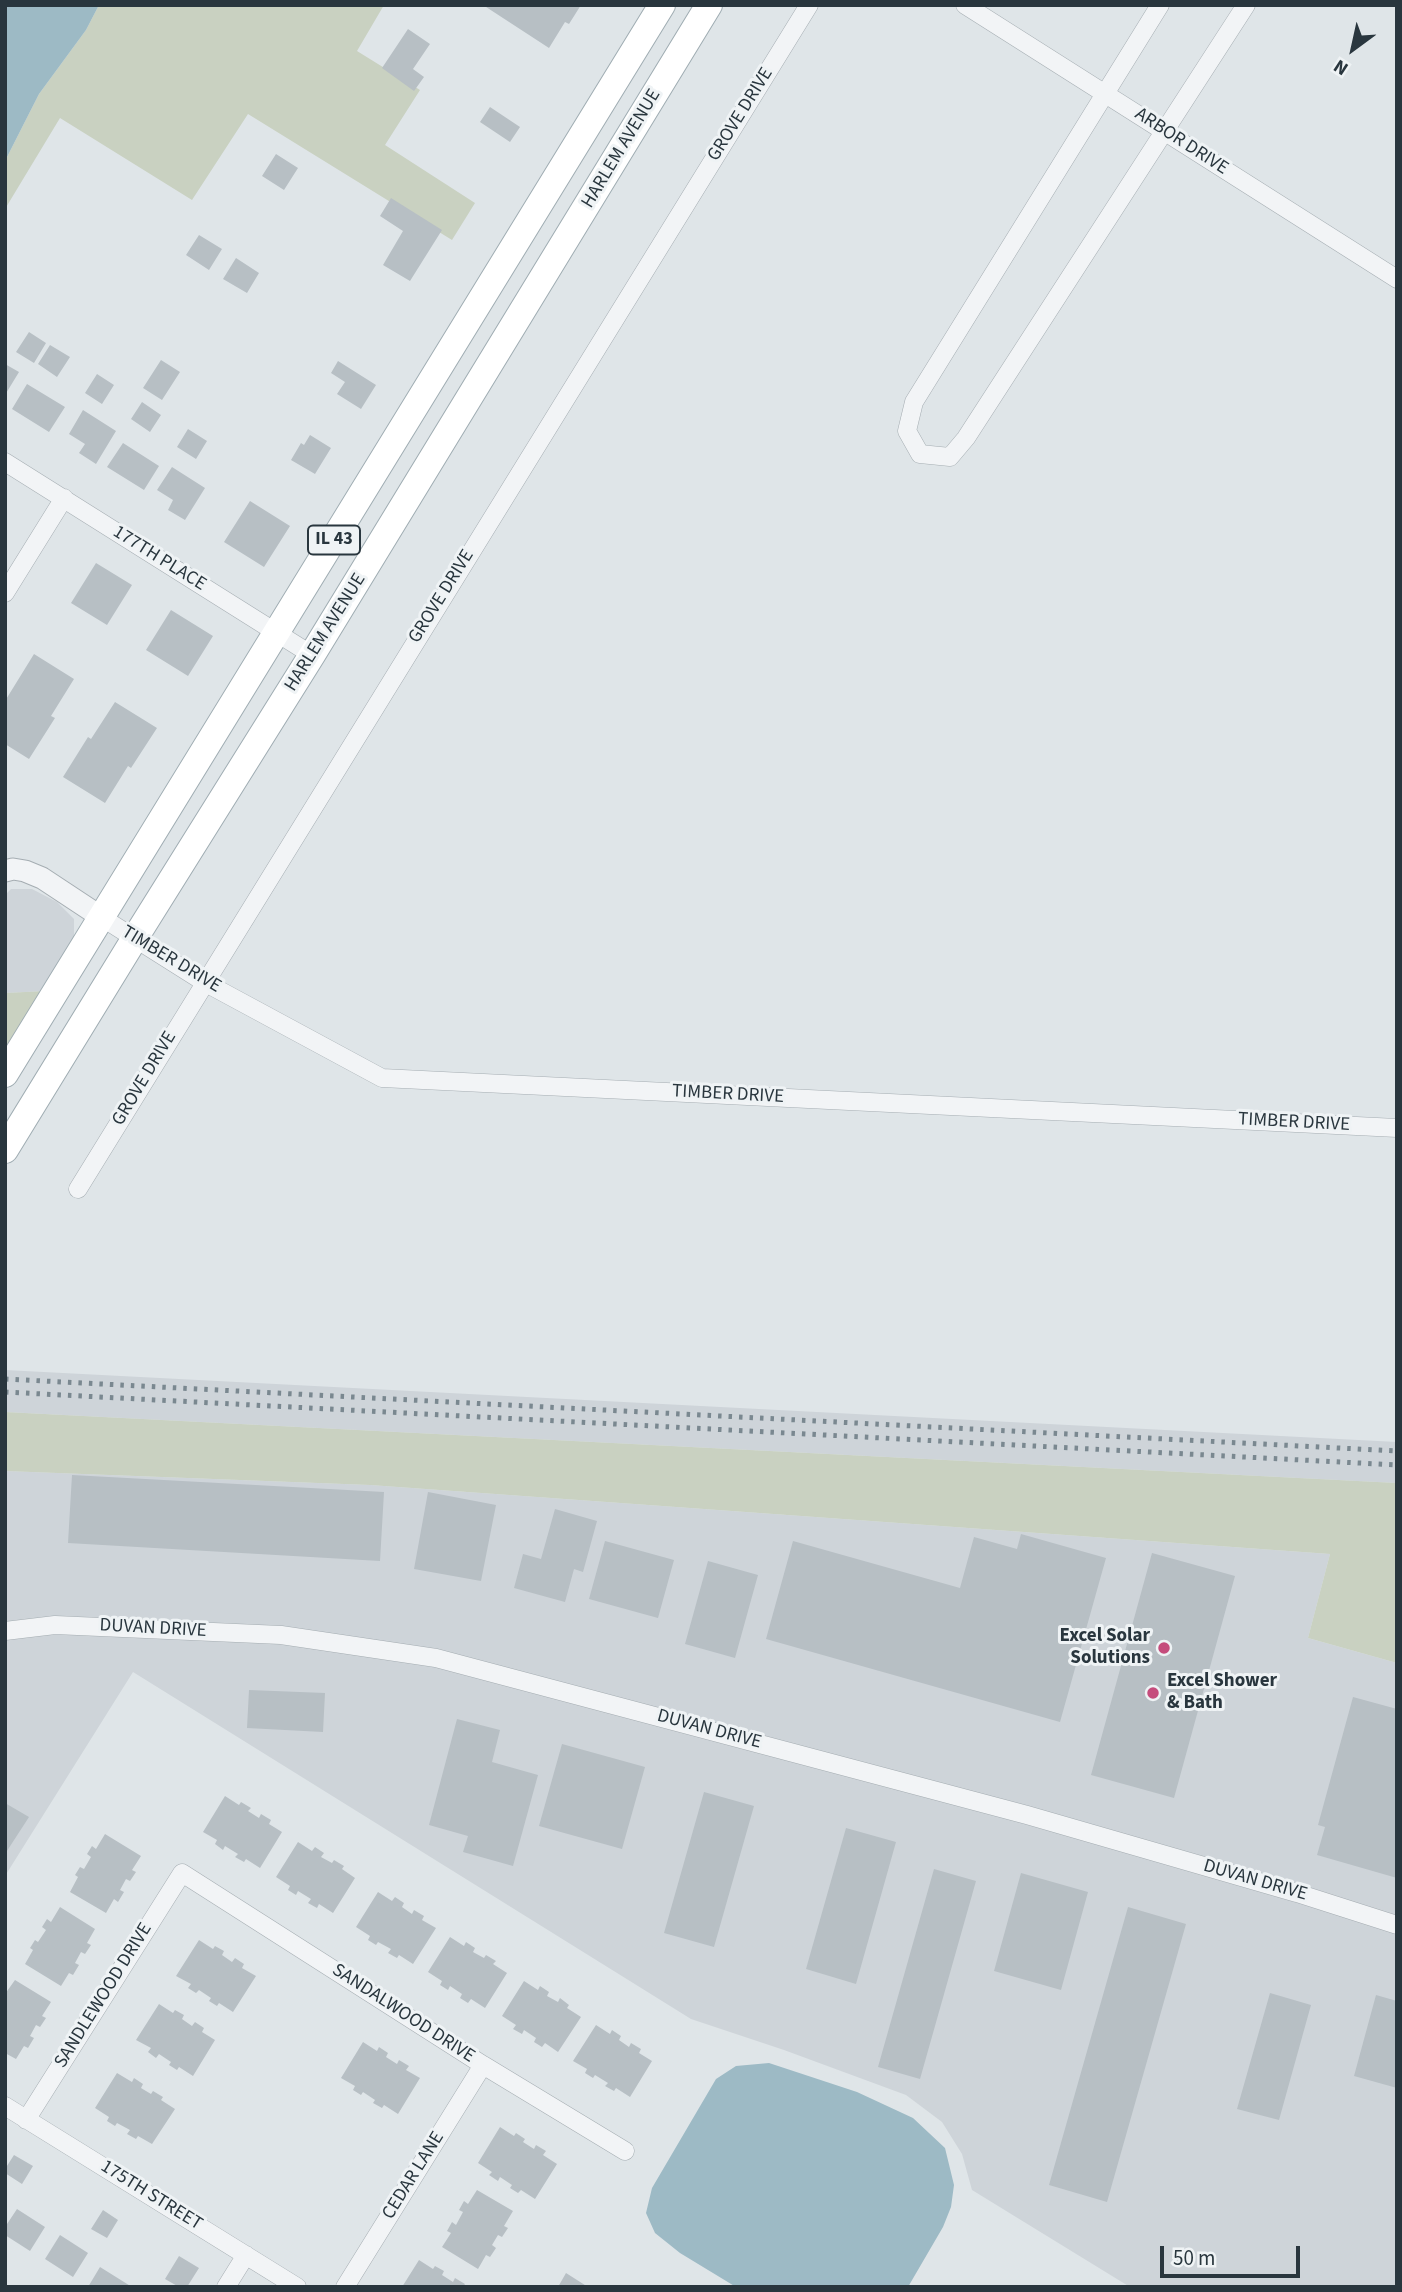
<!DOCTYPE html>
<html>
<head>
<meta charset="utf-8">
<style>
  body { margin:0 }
  #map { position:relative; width:1402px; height:2292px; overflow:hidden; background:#dfe5e8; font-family:"Source Sans 3",sans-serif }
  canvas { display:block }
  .frame { position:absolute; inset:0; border:7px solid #29363e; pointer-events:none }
  .north { position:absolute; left:1318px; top:14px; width:70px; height:70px; -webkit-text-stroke:5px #eff3f5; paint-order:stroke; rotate:213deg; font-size:19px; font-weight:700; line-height:28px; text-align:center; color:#29363e }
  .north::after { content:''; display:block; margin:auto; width:24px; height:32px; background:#29363e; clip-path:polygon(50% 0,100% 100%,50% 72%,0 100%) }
  .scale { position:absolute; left:1160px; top:2246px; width:140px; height:32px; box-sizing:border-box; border:4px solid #29363e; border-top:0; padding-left:9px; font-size:21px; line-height:24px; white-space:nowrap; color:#29363e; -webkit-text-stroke:5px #eff3f5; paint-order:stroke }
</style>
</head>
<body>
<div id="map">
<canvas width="1402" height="2292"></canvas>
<div class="frame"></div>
<div class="north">N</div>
<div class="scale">50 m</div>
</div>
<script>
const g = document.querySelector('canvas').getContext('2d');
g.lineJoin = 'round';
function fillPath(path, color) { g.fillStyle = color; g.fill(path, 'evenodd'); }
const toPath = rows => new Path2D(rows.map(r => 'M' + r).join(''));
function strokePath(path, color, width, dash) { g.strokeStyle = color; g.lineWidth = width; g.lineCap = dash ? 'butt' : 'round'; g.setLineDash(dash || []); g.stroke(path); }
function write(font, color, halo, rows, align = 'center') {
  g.font = font + ' "Source Sans 3",sans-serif'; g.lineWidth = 6; g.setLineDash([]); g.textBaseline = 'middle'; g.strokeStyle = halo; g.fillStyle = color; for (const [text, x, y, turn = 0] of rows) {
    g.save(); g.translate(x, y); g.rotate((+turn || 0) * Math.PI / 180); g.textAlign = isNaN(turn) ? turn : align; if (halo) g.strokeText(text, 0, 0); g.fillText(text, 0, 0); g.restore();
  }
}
fillPath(toPath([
  [11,889,32,889,57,902,74,919,74,940,45,991,5,993,5,895],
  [5,1370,1397,1442,1397,1483,5,1412],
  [5,1471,370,1485,1330,1554,1308,1638,1397,1663,1397,2287,1130,2287,972,2190,962,2154,942,2122,906,2095,784,2050,691,2019,133,1672,5,1876]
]), '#ced4d9');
fillPath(toPath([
  [99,5,384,5,357,51,420,90,385,145,475,203,452,240,248,114,192,200,60,118,5,209,5,161,39,94,86,30],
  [45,991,5,1055,5,993],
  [5,1412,1397,1483,1397,1663,1308,1638,1330,1554,370,1485,5,1471]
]), '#c9d1c1');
fillPath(toPath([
  [5,5,99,5,86,30,39,94,5,161],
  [769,2063,857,2092,913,2118,945,2148,954,2185,951,2207,943,2227,908,2287,736,2287,680,2253,655,2233,646,2213,652,2188,716,2079,736,2066]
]), '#9dbac5');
fillPath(toPath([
  [483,5,581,5,569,24,565,22,549,48],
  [408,29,430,44,413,69,424,77,414,91,382,68],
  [490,107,520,127,510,142,480,122],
  [276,154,298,168,284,190,262,176],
  [391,198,442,230,410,281,383,265,403,231,380,216],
  [199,235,222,249,209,270,186,255],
  [236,258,259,273,247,293,223,279],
  [29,332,46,343,34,363,16,352],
  [50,345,70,357,57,377,38,364],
  [161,360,180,372,162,400,143,388],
  [338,361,376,385,361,409,337,394,345,382,331,373],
  [5,364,19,372,5,395],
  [97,374,114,385,102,404,85,393],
  [27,384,65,407,49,432,12,409],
  [142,402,161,415,150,432,131,419],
  [83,410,116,431,96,464,79,453,85,444,69,434],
  [188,429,207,441,196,459,177,447],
  [310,435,331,448,315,474,291,460,301,443,304,445],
  [123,443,159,466,144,490,107,467],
  [172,467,205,488,185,520,168,510,173,500,157,490],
  [250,501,290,526,264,567,224,542],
  [96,563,132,585,107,625,71,603],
  [171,610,213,636,188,676,146,650],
  [34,654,74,679,51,716,55,718,29,759,5,744,5,701],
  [115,702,157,728,131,768,128,766,105,803,63,777,88,737,91,739],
  [72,1475,384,1492,380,1561,68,1543],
  [428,1492,496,1505,481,1581,414,1569],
  [555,1509,597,1521,583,1572,574,1569,565,1602,514,1588,523,1554,541,1559],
  [1021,1534,1106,1558,1060,1722,766,1639,793,1541,960,1588,974,1537,1017,1549],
  [605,1541,674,1560,658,1618,589,1599],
  [1152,1553,1235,1576,1174,1798,1091,1775],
  [708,1561,758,1575,735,1658,685,1644],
  [249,1690,325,1693,323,1732,247,1728],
  [1353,1697,1397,1709,1397,1878,1317,1855,1325,1827,1318,1825],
  [457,1719,500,1730,492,1762,538,1775,513,1866,463,1852,468,1836,429,1825],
  [562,1744,645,1767,622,1849,539,1826],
  [704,1792,754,1806,714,1947,664,1933],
  [225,1796,239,1805,241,1802,251,1808,248,1811,259,1818,261,1814,271,1820,269,1824,282,1832,260,1868,246,1859,244,1862,235,1857,238,1854,225,1846,223,1850,215,1844,217,1840,203,1832],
  [5,1803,29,1817,5,1854],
  [846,1828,896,1842,856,1984,806,1969],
  [105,1834,141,1856,132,1870,136,1872,130,1881,126,1879,120,1890,124,1892,118,1902,114,1899,106,1913,70,1892,78,1877,75,1875,80,1867,84,1869,91,1857,87,1854,92,1846,96,1849],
  [298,1842,312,1851,315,1847,324,1853,321,1857,332,1863,334,1860,344,1866,342,1869,355,1878,333,1913,319,1904,317,1908,308,1903,311,1899,298,1891,296,1895,288,1890,290,1886,276,1877],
  [934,1869,976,1881,920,2079,878,2067],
  [1021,1873,1088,1892,1061,1990,994,1971],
  [378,1892,392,1901,395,1897,404,1903,402,1907,412,1914,414,1910,424,1916,422,1920,436,1928,413,1964,399,1955,397,1958,388,1953,391,1949,378,1942,376,1945,368,1940,370,1936,356,1927],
  [60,1907,95,1929,87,1943,91,1945,85,1954,81,1952,75,1963,79,1965,73,1975,69,1973,61,1986,25,1964,33,1950,30,1948,35,1940,38,1942,46,1930,42,1927,47,1919,51,1922],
  [1128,1907,1186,1924,1107,2202,1049,2185],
  [450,1937,464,1946,466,1942,475,1948,473,1952,484,1958,486,1955,496,1961,493,1964,507,1973,485,2008,471,1999,468,2003,460,1998,462,1994,450,1986,448,1990,440,1985,442,1981,428,1972],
  [199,1940,213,1949,215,1946,224,1951,222,1955,232,1962,235,1958,244,1964,242,1968,256,1976,233,2012,219,2003,217,2006,209,2001,211,1998,199,1990,196,1993,188,1988,191,1984,176,1976],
  [15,1980,51,2002,42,2016,46,2018,40,2027,36,2025,30,2036,34,2038,28,2048,24,2046,16,2059,5,2053,5,1994],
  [524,1981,538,1990,540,1986,549,1992,547,1996,558,2002,560,1998,569,2005,567,2008,581,2017,558,2052,545,2043,542,2047,534,2042,536,2038,524,2030,522,2034,513,2029,516,2025,502,2016],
  [1270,1993,1311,2005,1279,2120,1237,2109],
  [1376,1995,1397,2001,1397,2088,1354,2076],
  [159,2004,173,2013,175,2010,184,2015,182,2019,192,2026,195,2022,204,2028,202,2032,215,2040,193,2076,179,2067,177,2070,169,2065,171,2062,159,2054,156,2058,148,2052,151,2048,136,2040],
  [596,2025,610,2034,612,2030,621,2036,619,2040,629,2047,631,2043,641,2049,639,2053,652,2061,630,2097,616,2088,614,2091,605,2086,608,2083,595,2075,593,2078,585,2073,587,2069,573,2061],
  [363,2042,377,2051,379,2047,388,2053,386,2057,397,2064,399,2060,409,2066,406,2070,420,2078,398,2114,384,2105,382,2108,373,2103,375,2100,363,2092,361,2095,353,2090,355,2086,341,2078],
  [117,2073,132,2082,134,2078,143,2084,141,2088,151,2094,153,2091,163,2097,161,2100,175,2109,152,2144,138,2136,136,2139,127,2134,130,2130,117,2123,115,2126,107,2121,109,2117,95,2108],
  [500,2127,514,2136,516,2133,525,2139,523,2142,534,2149,536,2145,546,2151,543,2155,557,2164,535,2199,521,2190,518,2193,510,2188,512,2185,500,2177,498,2181,489,2175,492,2172,478,2163],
  [14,2155,33,2166,22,2184,5,2173,5,2169],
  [477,2190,513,2211,504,2226,508,2228,502,2237,498,2235,492,2245,496,2248,490,2257,486,2255,478,2269,442,2247,451,2233,447,2231,452,2222,456,2225,463,2212,459,2210,464,2201,468,2204],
  [17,2209,45,2227,30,2251,5,2235,5,2227],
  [103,2210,118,2220,107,2238,91,2229],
  [60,2235,88,2253,73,2277,45,2259],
  [179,2256,199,2268,187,2287,179,2287,165,2279],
  [419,2260,433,2269,435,2266,444,2271,442,2275,453,2282,455,2278,465,2284,463,2287,402,2287],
  [100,2267,132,2287,88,2287],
  [566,2273,588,2287,558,2287]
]), '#b7bfc4');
const minor = toPath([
  [965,5,1397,279],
  [1160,5,914,402,907,431,920,454,950,457,966,438,1246,5],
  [5,462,312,655],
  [5,593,64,498],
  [101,917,204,982,382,1078,1397,1128],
  [78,1189,809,5],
  [5,1631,55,1625,281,1635,436,1658,1027,1815,1297,1893,1397,1925],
  [5,2106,297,2287],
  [26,2120,182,1873,483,2065,625,2151],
  [226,2287,246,2255],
  [345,2287,483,2065]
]);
const tertiary = toPath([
  [5,871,13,869,25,871,42,878,101,917]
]);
const primary = toPath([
  [5,1074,662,5],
  [5,1150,135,938,312,655,709,5]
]);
strokePath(minor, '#a5adb2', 19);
strokePath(tertiary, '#a5adb2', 23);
strokePath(primary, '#9facb2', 28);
strokePath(minor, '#f2f4f6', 18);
strokePath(tertiary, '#f2f4f6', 21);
strokePath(primary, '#fff', 26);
strokePath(toPath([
  [5,1379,1397,1451],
  [5,1392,1397,1465]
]), '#7a8890', 5, [3.5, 7]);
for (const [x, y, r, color] of [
  [1164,1648,7,"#c54c7c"],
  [1153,1693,7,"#c54c7c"]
]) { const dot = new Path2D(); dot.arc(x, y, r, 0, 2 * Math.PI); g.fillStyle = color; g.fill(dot); strokePath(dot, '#eff3f5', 2.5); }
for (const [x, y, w] of [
  [334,540,52]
]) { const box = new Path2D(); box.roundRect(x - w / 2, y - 14.5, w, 29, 5); g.fillStyle = '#eff3f5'; g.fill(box); strokePath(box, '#29363e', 2); }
write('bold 18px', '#29363e', null, [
  ["IL 43",334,540]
]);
write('19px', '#29363e', '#eff3f5', [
  ["GROVE DRIVE",741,115,-58],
  ["ARBOR DRIVE",1181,142,33],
  ["HARLEM AVENUE",622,149,-59],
  ["177TH PLACE",159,559,32],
  ["GROVE DRIVE",442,597,-58],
  ["HARLEM AVENUE",326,633,-58],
  ["TIMBER DRIVE",171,960,31],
  ["GROVE DRIVE",145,1079,-59],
  ["TIMBER DRIVE",728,1095,3],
  ["TIMBER DRIVE",1294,1123,3],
  ["DUVAN DRIVE",153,1629,3],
  ["DUVAN DRIVE",709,1730,15],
  ["DUVAN DRIVE",1255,1881,16],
  ["SANDLEWOOD DRIVE",104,1996,-58],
  ["SANDALWOOD DRIVE",403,2014,33],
  ["CEDAR LANE",414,2176,-58],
  ["175TH STREET",151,2196,32]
]);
write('bold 19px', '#29363e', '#eff3f5', [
  ["Excel Solar",1150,1637],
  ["Solutions",1150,1659],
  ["Excel Shower",1167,1682,"left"],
  ["& Bath",1167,1704,"left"]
], 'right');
</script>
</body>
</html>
